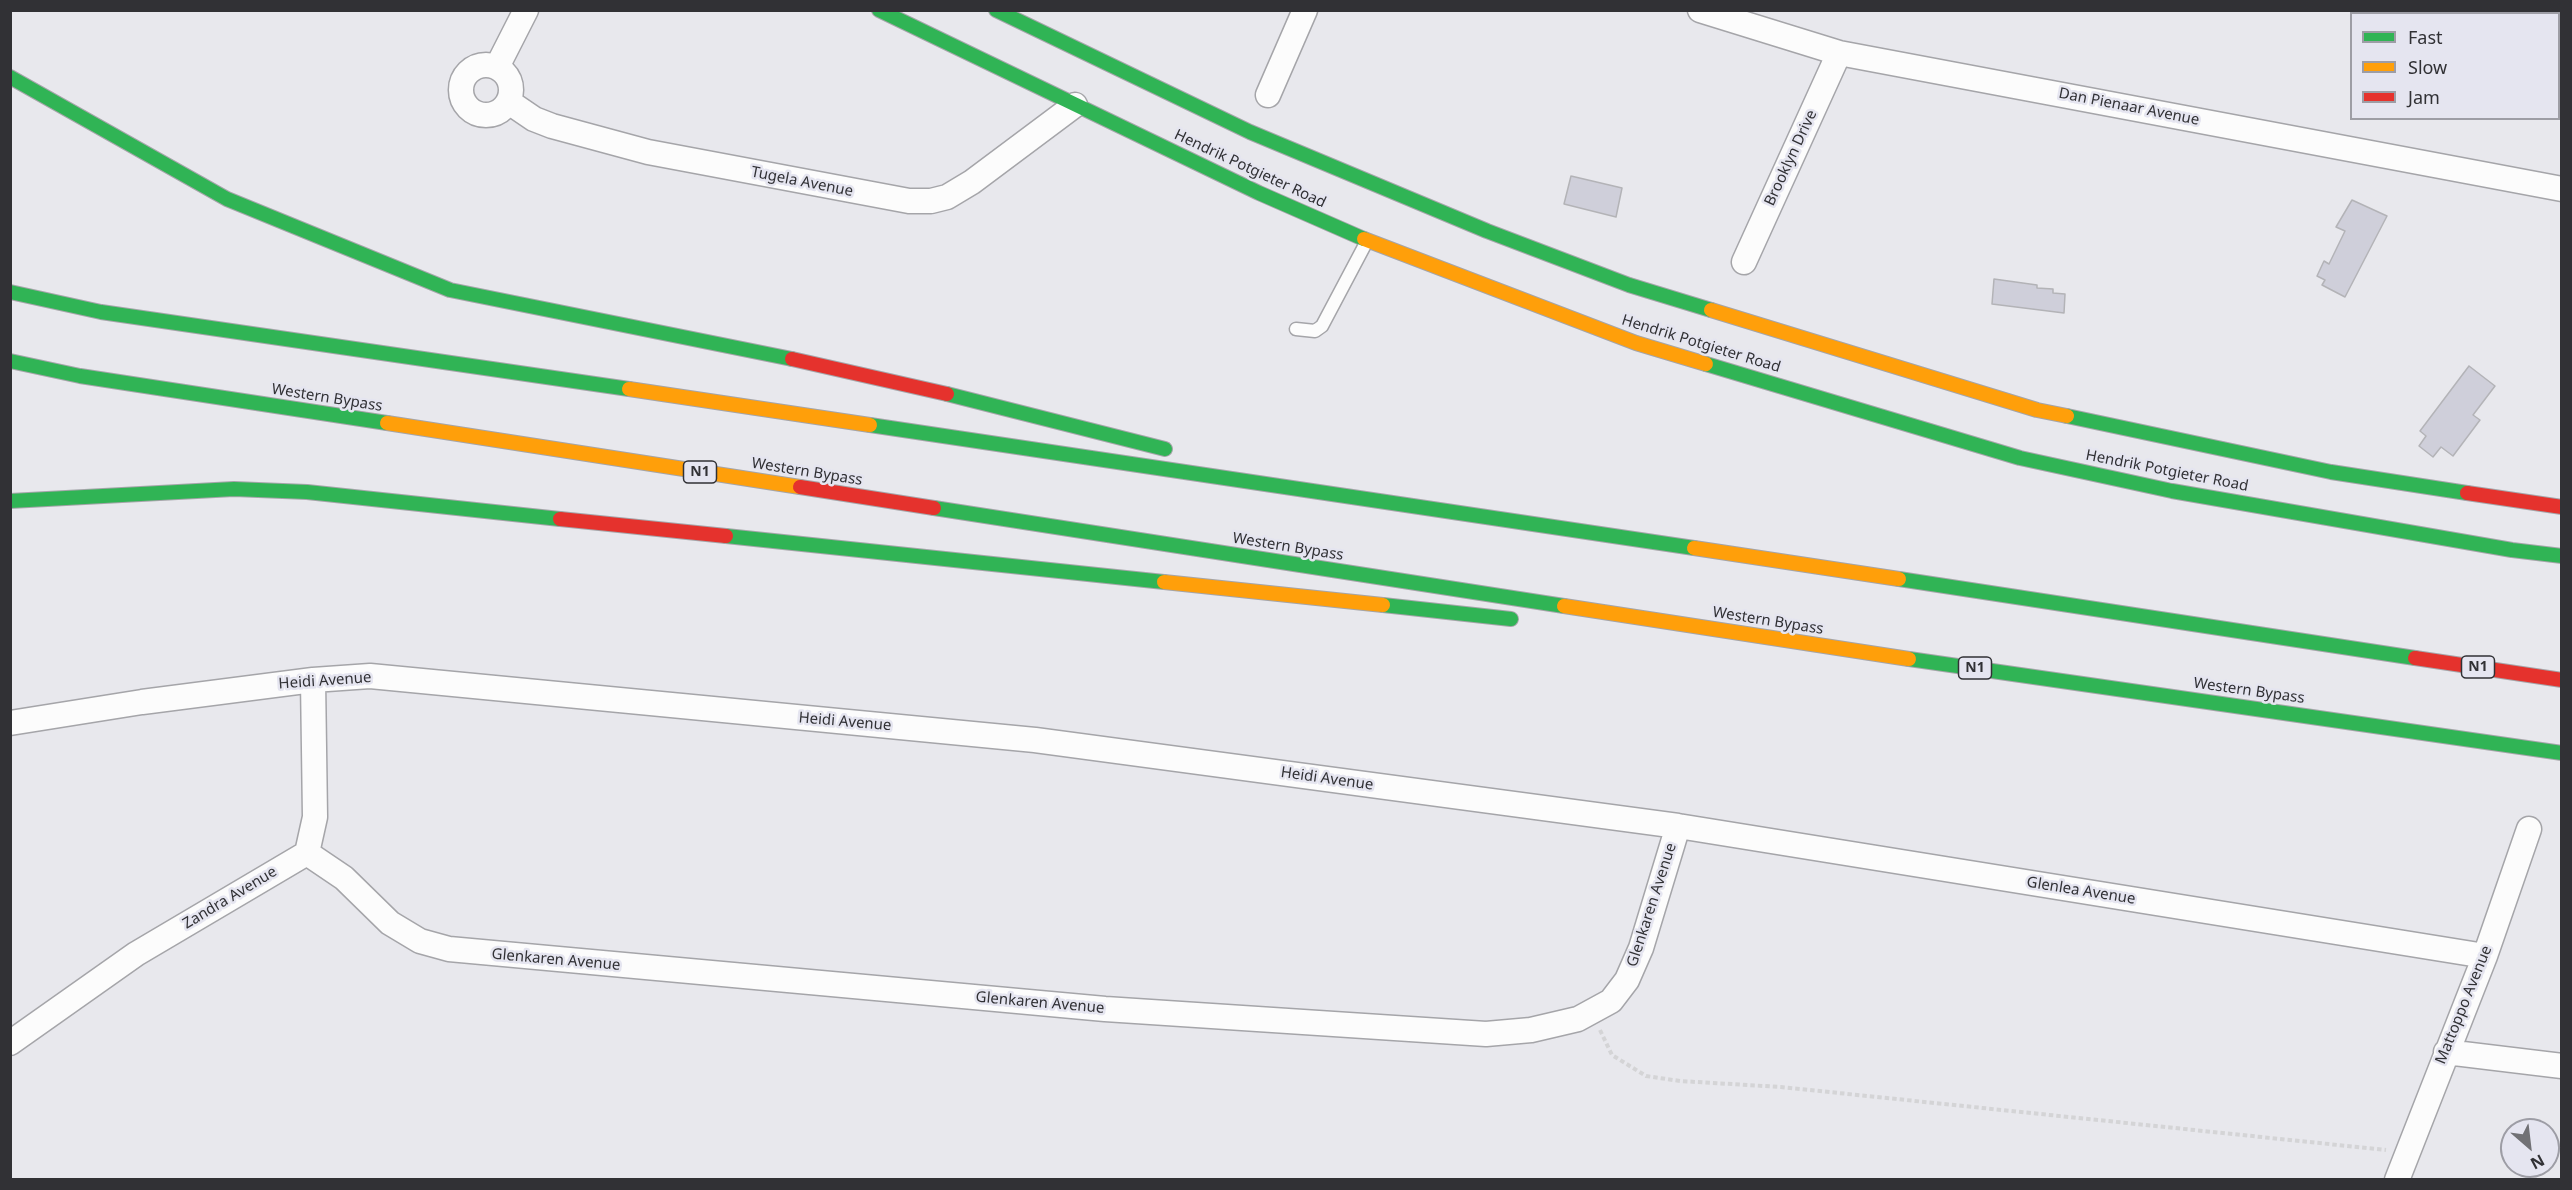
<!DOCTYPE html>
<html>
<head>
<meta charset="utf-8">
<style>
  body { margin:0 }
  #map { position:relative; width:2572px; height:1190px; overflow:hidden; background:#e8e8ed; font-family:"Noto Sans",sans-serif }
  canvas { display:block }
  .frame { position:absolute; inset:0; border:12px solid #313135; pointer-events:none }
  .legend { position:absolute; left:2350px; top:12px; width:210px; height:108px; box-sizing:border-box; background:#e5e5f0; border:2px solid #9d9da5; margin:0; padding:8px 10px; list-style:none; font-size:18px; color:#313135 }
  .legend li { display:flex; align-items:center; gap:12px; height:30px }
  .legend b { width:30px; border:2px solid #9d9da5 }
  .north { position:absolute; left:2500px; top:1118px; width:60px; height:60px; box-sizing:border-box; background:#e5e5f0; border:2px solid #9d9da5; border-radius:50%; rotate:152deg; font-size:16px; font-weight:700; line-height:24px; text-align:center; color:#313135 }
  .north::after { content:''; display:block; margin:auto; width:21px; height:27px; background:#717175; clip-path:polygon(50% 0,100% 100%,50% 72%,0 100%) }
</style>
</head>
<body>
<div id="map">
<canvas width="2572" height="1190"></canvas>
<div class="frame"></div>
<ul class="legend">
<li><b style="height:8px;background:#30b455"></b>Fast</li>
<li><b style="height:8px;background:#ff9f0a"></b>Slow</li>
<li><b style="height:8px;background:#e5322d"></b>Jam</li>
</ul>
<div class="north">N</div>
</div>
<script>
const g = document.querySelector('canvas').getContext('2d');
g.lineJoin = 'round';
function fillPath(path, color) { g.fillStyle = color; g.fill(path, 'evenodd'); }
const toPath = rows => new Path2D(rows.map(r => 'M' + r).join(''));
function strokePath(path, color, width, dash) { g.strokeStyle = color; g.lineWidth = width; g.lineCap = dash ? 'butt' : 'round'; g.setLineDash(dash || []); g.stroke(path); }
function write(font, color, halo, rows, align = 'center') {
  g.font = font + ' "Noto Sans",sans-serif'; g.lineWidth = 5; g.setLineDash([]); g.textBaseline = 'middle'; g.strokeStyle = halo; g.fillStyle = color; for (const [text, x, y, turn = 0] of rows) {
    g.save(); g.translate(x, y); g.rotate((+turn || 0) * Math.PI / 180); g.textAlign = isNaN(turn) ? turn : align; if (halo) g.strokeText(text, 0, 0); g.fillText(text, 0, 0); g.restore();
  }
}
const building = toPath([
  [1571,176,1622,188,1616,217,1564,204,1571,176],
  [2352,200,2387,216,2345,297,2322,285,2325,280,2317,276,2324,261,2329,264,2345,231,2336,227,2352,200],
  [1994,279,2037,285,2037,288,2053,289,2053,293,2065,294,2064,313,1992,304,1994,279],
  [2469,366,2495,386,2473,415,2480,420,2453,456,2441,447,2433,457,2419,446,2426,436,2420,431,2469,366]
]);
fillPath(building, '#cfcfda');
strokePath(building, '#b3b3b7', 1.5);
const lane = toPath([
  [1296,329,1315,331,1322,326,1367,241]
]);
const street = toPath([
  [1700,10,1839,53,2562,189],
  '461 90a25 25 0 1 1 50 0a25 25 0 1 1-50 0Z',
  [497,67,526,10],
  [1268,95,1305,10],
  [509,102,534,119,552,126,648,152,909,201,931,201,947,197,972,182,1075,105],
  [1744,262,1839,53],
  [10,723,142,702,313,680,370,676,1035,740,1678,826,2485,956],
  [307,853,344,878,390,923,420,941,449,949,1105,1009,1486,1034,1531,1030,1578,1019,1611,1001,1627,980,1641,948,1678,826],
  [10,1043,136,954,307,853,315,817,313,680],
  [2446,1052,2562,1066],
  [2397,1180,2485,956,2529,829]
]);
const fast = toPath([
  [879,10,1259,193,1364,239],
  [996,10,1250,132,1487,231,1629,285,1711,310],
  [10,77,227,199,450,290,792,359],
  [10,292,101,312,629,389],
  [10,361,80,376,387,423],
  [1706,364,2020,458,2172,491,2512,550,2562,556],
  [947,394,1165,449],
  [2067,416,2331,472,2467,493],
  [870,425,1694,548],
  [10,501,234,489,307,492,560,519],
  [934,508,1564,606],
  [726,536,1164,582],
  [1899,579,2415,658],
  [1383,605,1511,619],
  [1909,659,2562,753]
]);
const slow = toPath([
  [1364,239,1636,343,1706,364],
  [1711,310,2037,410,2067,416],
  [629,389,870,425],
  [387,423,800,487],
  [1694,548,1899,579],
  [1164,582,1383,605],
  [1564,606,1909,659]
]);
const jam = toPath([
  [792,359,947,394],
  [800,487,934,508],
  [2467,493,2562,507],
  [560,519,726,536],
  [2415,658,2562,680]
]);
strokePath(lane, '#a5a5a9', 15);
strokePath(street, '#a5a5a9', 27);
strokePath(fast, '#a5a5a9', 16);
strokePath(slow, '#a5a5a9', 16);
strokePath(jam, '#a5a5a9', 16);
strokePath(toPath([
  [1600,1030,1612,1055,1646,1076,1680,1081,1781,1087,2386,1150]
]), '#d4d4d6', 4, [4.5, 3]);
strokePath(lane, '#fcfcfc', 12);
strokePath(street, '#fcfcfc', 24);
strokePath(fast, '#30b455', 14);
strokePath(slow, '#ff9f0a', 14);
strokePath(jam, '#e5322d', 14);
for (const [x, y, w] of [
  [700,472,33],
  [2478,667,33],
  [1975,668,33]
]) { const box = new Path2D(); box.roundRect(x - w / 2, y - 11, w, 22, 4.5); g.fillStyle = '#e5e5f0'; g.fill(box); strokePath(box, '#313135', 1.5); }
write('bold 14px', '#313135', null, [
  ["N1",700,472],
  ["N1",2478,667],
  ["N1",1975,668]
]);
write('15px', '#313135', '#e5e5f0', [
  ["Dan Pienaar Avenue",2129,107,11],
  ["Brooklyn Drive",1791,158,-65],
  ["Hendrik Potgieter Road",1250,169,25],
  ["Tugela Avenue",802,182,11],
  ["Hendrik Potgieter Road",1701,344,17],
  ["Western Bypass",327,398,9],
  ["Hendrik Potgieter Road",2167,471,11],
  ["Western Bypass",807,472,9],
  ["Western Bypass",1288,547,9],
  ["Western Bypass",1768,621,9],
  ["Heidi Avenue",325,681,-4],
  ["Western Bypass",2249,691,8],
  ["Heidi Avenue",845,722,5],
  ["Heidi Avenue",1327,779,8],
  ["Glenlea Avenue",2081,891,9],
  ["Zandra Avenue",230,898,-31],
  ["Glenkaren Avenue",1652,905,-72],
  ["Glenkaren Avenue",556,960,5],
  ["Glenkaren Avenue",1040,1003,5],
  ["Mattoppo Avenue",2464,1005,-68]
]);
</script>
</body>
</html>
